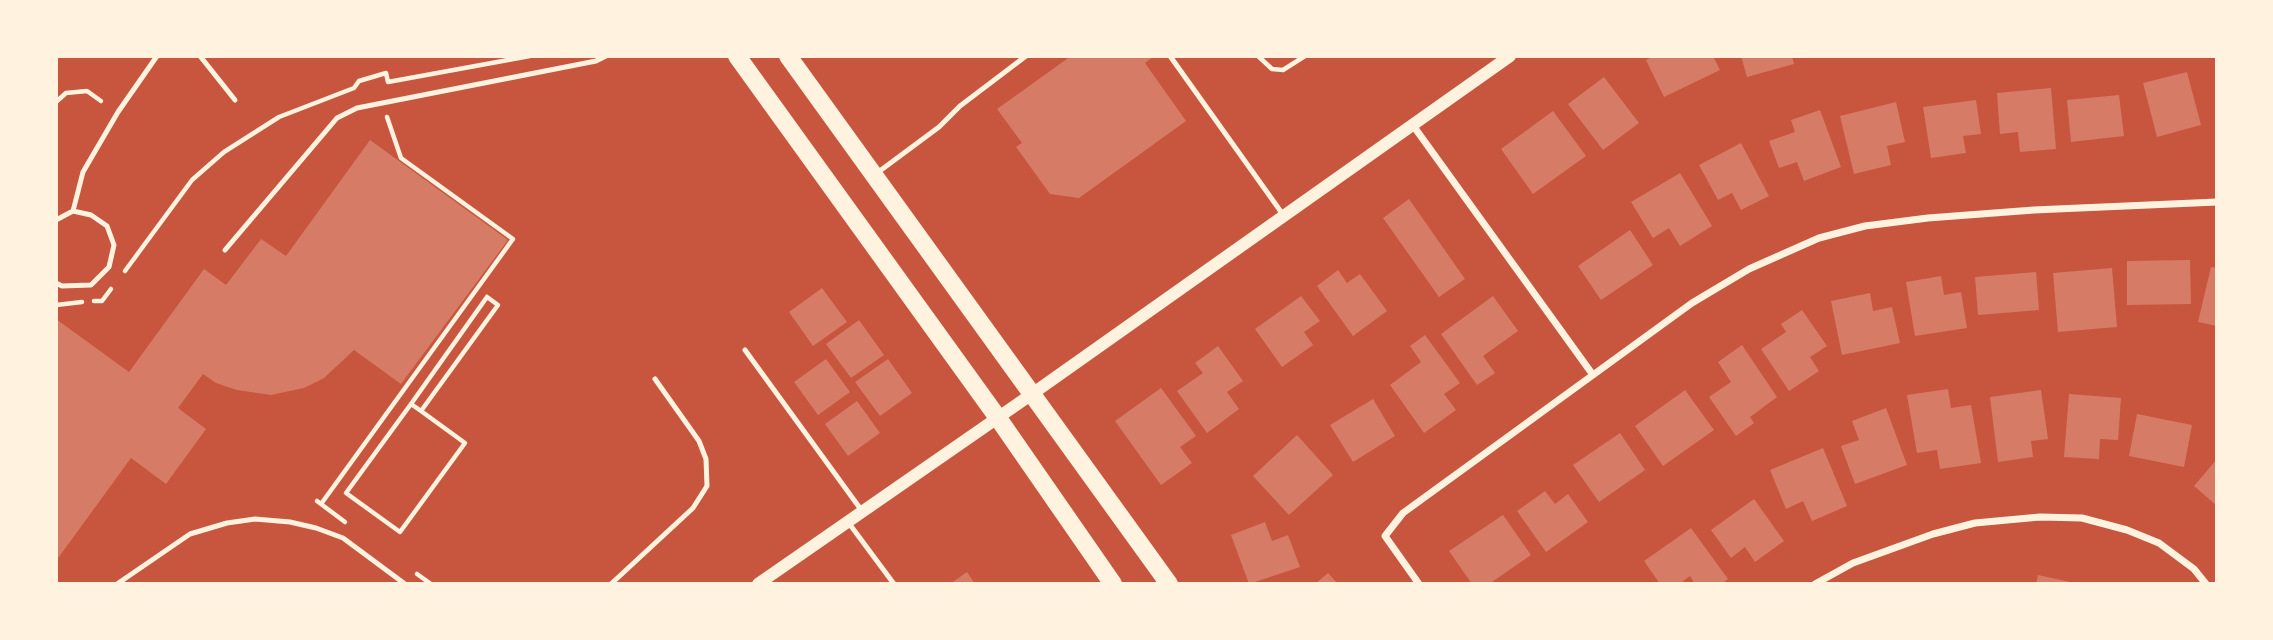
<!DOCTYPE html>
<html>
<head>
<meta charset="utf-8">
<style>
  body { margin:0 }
  #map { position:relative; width:2273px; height:640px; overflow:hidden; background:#c8553d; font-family:Ubuntu,sans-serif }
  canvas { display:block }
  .frame { position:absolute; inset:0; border:58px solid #fff3e0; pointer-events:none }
</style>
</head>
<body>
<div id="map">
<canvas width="2273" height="640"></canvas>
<div class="frame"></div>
</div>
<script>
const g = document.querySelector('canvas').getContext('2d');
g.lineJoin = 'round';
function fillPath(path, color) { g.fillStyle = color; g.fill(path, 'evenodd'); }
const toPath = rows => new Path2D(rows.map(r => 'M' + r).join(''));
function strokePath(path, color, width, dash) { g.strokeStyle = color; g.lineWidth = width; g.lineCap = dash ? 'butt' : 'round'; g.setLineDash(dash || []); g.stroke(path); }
fillPath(toPath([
  [1071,56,1154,56,1145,63,1186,121,1079,198,1050,194,1016,147,1022,143,997,109],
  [1654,56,1713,56,1720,70,1664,97,1646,60],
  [1741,56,1792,56,1794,64,1747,77],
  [2187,72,2201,125,2157,137,2143,83],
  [1604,77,1639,123,1603,150,1568,104],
  [2051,88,2056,149,2020,152,2018,132,2000,134,1997,93],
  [2119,95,2124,136,2071,142,2067,100],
  [1976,100,1981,134,1963,136,1966,153,1931,158,1923,107],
  [1896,102,1905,142,1887,146,1891,165,1854,174,1840,116],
  [1820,110,1841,167,1804,181,1797,162,1779,168,1769,141,1795,132,1791,120],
  [1553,111,1586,156,1533,194,1501,149],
  [370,140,508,240,401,384,354,350,324,378,304,388,271,395,237,390,216,383,203,374,178,408,206,429,166,484,131,458,56,561,56,319,129,372,204,269,226,285,261,239,286,256],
  [1741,143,1769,196,1741,210,1732,193,1718,200,1699,165],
  [1680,173,1712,226,1680,246,1669,228,1653,238,1631,202],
  [1409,199,1465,279,1439,297,1383,218],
  [1630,230,1653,265,1601,300,1578,266],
  [2190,260,2191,304,2127,305,2127,261],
  [2211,267,2217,268,2217,326,2198,322],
  [2112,268,2117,327,2058,332,2053,273],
  [1338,270,1347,283,1360,274,1387,311,1353,336,1317,286],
  [2036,272,2039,310,1978,315,1975,277],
  [1941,276,1944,295,1961,292,1967,328,1915,336,1906,282],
  [822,288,847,322,813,346,789,312],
  [1870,293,1873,311,1892,307,1900,343,1842,355,1831,301],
  [1301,296,1320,321,1304,332,1313,345,1282,367,1255,329],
  [1493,296,1518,331,1483,356,1495,373,1477,385,1441,334],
  [1802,310,1827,346,1810,357,1819,371,1789,391,1761,349,1786,332,1781,324],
  [859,320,884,355,851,378,826,344],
  [1425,335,1460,383,1444,394,1456,410,1424,433,1390,385,1421,362,1410,346],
  [1742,345,1777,397,1750,417,1754,423,1736,436,1709,397,1731,382,1718,362],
  [1218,346,1243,381,1227,392,1239,409,1207,433,1177,391,1203,373,1195,363],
  [826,359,850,392,818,415,794,382],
  [888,359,912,393,880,416,855,382],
  [1161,388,1196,436,1180,447,1192,463,1161,485,1115,421],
  [1948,389,1951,408,1971,405,1981,463,1940,469,1937,450,1917,453,1907,395],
  [1685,390,1714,430,1663,466,1635,426],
  [2041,390,2048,439,2031,441,2033,457,1998,462,1990,397],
  [2069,394,2121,398,2118,440,2100,439,2099,459,2064,457],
  [1373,399,1395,436,1353,462,1330,425],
  [857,401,880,433,848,456,825,424],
  [1886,408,1907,465,1855,484,1841,446,1859,440,1852,421],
  [2137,414,2192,425,2184,467,2129,456],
  [1620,433,1645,470,1599,502,1573,465],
  [1297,435,1333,475,1289,515,1253,476],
  [1823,448,1847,506,1812,521,1803,501,1786,509,1770,470],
  [2217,459,2217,506,2194,486],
  [1545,491,1555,504,1568,494,1588,522,1546,552,1517,511],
  [1754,499,1784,541,1755,562,1745,547,1731,558,1711,530],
  [1503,515,1531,555,1489,584,1472,584,1449,551],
  [1265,522,1272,541,1288,535,1300,567,1249,584,1231,535],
  [1691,528,1728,579,1721,584,1695,584,1690,576,1679,584,1660,584,1644,561],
  [967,572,975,584,950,584],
  [1328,573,1338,584,1315,584],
  [2038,575,2075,583,2074,584,2036,584]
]), '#d67c66');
strokePath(toPath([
  [1258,56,1272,69,1283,70,1305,56],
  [56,102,66,93,87,91,101,101],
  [125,271,192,180,224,152,279,117,354,88,359,81,386,73,388,82,530,56],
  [487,297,498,305,421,411,411,404,487,297],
  [94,301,102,301,111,289],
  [56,305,82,302],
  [411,404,346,493,400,532,465,443,421,411],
  [317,501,345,522],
  [321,504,513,239,401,158,387,117],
  [417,574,431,584]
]), '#fff3e0', 4.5);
strokePath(toPath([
  [200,56,235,100],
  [1170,56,1284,216],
  [877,173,939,127,960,106,1026,56],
  [73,211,83,172,118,112,157,56],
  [56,220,73,211,91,215,107,226,114,245,109,267,91,285,62,286,56,283],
  [225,250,337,118,357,108,596,61,606,56],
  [745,350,862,511],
  [848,522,894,584],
  [117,584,190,534,227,523,255,519,290,522,316,528,343,538,405,584],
  [611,584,693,508,707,486,706,459,699,441,655,379]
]), '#fff3e0', 5);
strokePath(toPath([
  [1412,124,1593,375],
  [1419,584,1385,536,1403,513,1692,303,1749,269,1819,238,1865,226,1928,218,2034,210,2217,202],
  [1815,584,1853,563,1933,534,1975,523,2040,517,2082,518,2127,530,2159,543,2194,569,2206,584]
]), '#fff3e0', 7);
strokePath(toPath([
  [758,584,1032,394,1510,56]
]), '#fff3e0', 12);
strokePath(toPath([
  [737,56,998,418,1113,584],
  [788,56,1169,584]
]), '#fff3e0', 18);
</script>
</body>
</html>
